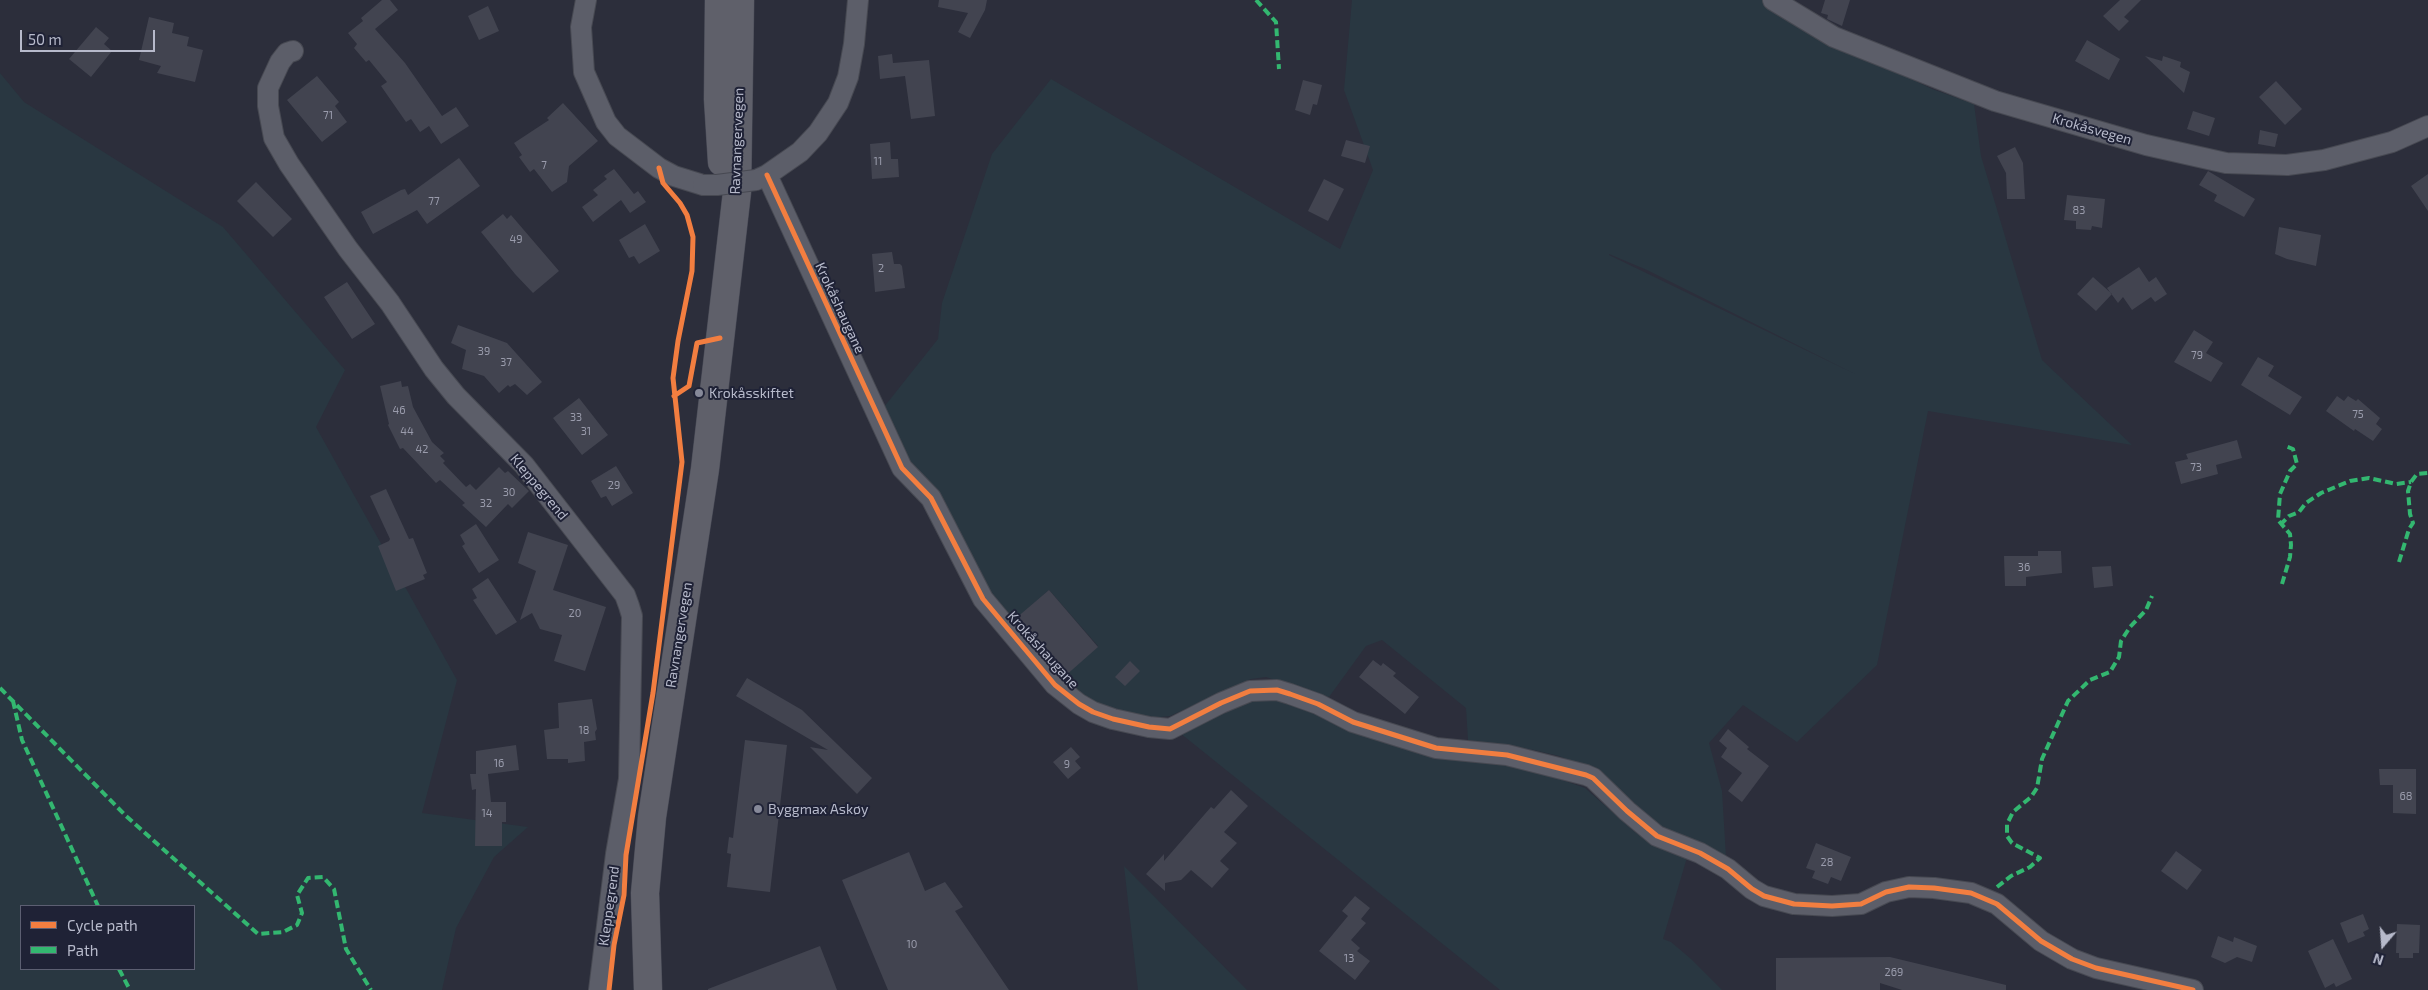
<!DOCTYPE html>
<html>
<head>
<meta charset="utf-8">
<style>
  body { margin:0 }
  #map { position:relative; width:2428px; height:990px; overflow:hidden; background:#2c2e3b; font-family:"Exo 2",sans-serif }
  canvas { display:block }
  .legend { position:absolute; left:20px; top:905px; width:175px; height:65px; box-sizing:border-box; background:#1f2236; border:1px solid #5c5f72; margin:0; padding:6px 9px; list-style:none; font-size:15px; color:#b7bacb }
  .legend li { display:flex; align-items:center; gap:10px; height:25px }
  .legend b { width:25px; border:1px solid #5c5f72 }
  .north { position:absolute; left:2358px; top:920px; width:50px; height:50px; -webkit-text-stroke:4px #1f2236; paint-order:stroke; rotate:198deg; font-size:14px; font-weight:700; line-height:20px; text-align:center; color:#b7bacb }
  .north::after { content:''; display:block; margin:auto; width:18px; height:22px; background:#b7bacb; clip-path:polygon(50% 0,100% 100%,50% 72%,0 100%) }
  .scale { position:absolute; left:20px; top:30px; width:135px; height:22px; box-sizing:border-box; border:2px solid #b7bacb; border-top:0; padding-left:6px; font-size:15px; line-height:18px; white-space:nowrap; color:#b7bacb; -webkit-text-stroke:4px #1f2236; paint-order:stroke }
</style>
</head>
<body>
<div id="map">
<canvas width="2428" height="990"></canvas>
<ul class="legend">
<li><b style="height:6px;background:#f27e40"></b>Cycle path</li>
<li><b style="height:6px;background:#33b770"></b>Path</li>
</ul>
<div class="north">N</div>
<div class="scale">50 m</div>
</div>
<script>
const g = document.querySelector('canvas').getContext('2d');
g.lineJoin = 'round';
function fillPath(path, color) { g.fillStyle = color; g.fill(path, 'evenodd'); }
const toPath = rows => new Path2D(rows.map(r => 'M' + r).join(''));
function strokePath(path, color, width, dash) { g.strokeStyle = color; g.lineWidth = width; g.lineCap = dash ? 'butt' : 'round'; g.setLineDash(dash || []); g.stroke(path); }
function write(font, color, halo, rows, align = 'center') {
  g.font = font + ' "Exo 2",sans-serif'; g.lineWidth = 4; g.setLineDash([]); g.textBaseline = 'middle'; g.strokeStyle = halo; g.fillStyle = color; for (const [text, x, y, turn = 0] of rows) {
    g.save(); g.translate(x, y); g.rotate((+turn || 0) * Math.PI / 180); g.textAlign = isNaN(turn) ? turn : align; if (halo) g.strokeText(text, 0, 0); g.fillText(text, 0, 0); g.restore();
  }
}
fillPath(toPath([
  [1352,0,1770,0,1841,45,1932,89,1974,104,1981,156,2042,360,2132,445,1928,411,1877,665,1797,742,1743,705,1709,743,1722,791,1726,857,1646,819,1580,765,1559,756,1534,750,1468,740,1466,708,1382,640,1366,646,1329,697,1266,677,1251,679,1170,716,1134,720,1094,705,1062,678,1098,646,1049,590,1013,622,973,576,907,467,880,412,938,339,942,303,992,154,1051,79,1340,249,1373,170,1344,90],
  [1609,254,1647,270,1855,374,1609,255],
  [0,73,24,102,223,227,345,370,316,427,457,680,422,813,528,827,494,857,456,928,442,990,0,990],
  [21,906,194,906,194,969,21,969],
  [1261,693,1494,756,1585,788,1636,833,1688,854,1663,939,1671,942,1691,959,1722,990,1500,990,1180,733],
  [1124,866,1247,990,1138,990]
]), '#293741');
fillPath(toPath([
  [382,0,390,0,398,10,375,29,405,63,442,116,456,107,469,126,441,144,429,126,420,132,411,119,406,122,381,86,387,82,369,60,366,62,354,48,357,44,348,33,363,21,361,18],
  [939,0,987,0,985,10,970,38,958,32,968,13,938,7],
  [1825,0,1850,0,1842,26,1827,19,1828,15,1821,13],
  [2120,0,2141,0,2124,17,2129,21,2119,31,2103,16],
  [488,6,499,31,479,40,468,16],
  [149,17,174,23,172,33,189,37,187,46,203,50,195,82,157,73,161,66,139,60],
  [96,27,109,38,104,44,112,51,91,77,69,59],
  [2087,40,2120,59,2109,80,2075,61],
  [892,54,893,63,929,60,935,116,911,119,905,76,880,79,878,56],
  [2145,56,2162,61,2163,56,2181,62,2180,67,2190,72,2184,93],
  [317,76,339,102,335,106,347,122,322,142,287,100],
  [1303,80,1322,85,1317,105,1313,104,1310,115,1295,110],
  [2276,81,2302,109,2285,125,2259,97],
  [563,103,598,141,569,166,567,182,552,192,534,169,530,172,519,157,522,155,514,143,549,120,547,118],
  [2193,111,2215,118,2209,136,2187,129],
  [2260,130,2278,134,2275,147,2258,144],
  [1346,140,1370,146,1365,163,1341,156],
  [890,142,891,159,898,159,899,177,872,179,870,144],
  [2015,147,2023,163,2025,199,2007,199,2006,173,1997,156],
  [459,158,480,186,427,224,417,210,373,234,361,212,401,190,405,189,408,195],
  [614,169,634,194,638,191,646,202,630,213,621,200,593,222,582,207,598,195,593,190,607,179,604,176],
  [2208,171,2255,199,2244,217,2214,201,2217,195,2199,185],
  [2428,174,2428,211,2411,186],
  [1324,179,1344,189,1328,221,1308,211],
  [256,182,292,219,273,237,237,201],
  [2067,195,2105,199,2102,228,2092,226,2091,230,2076,229,2076,221,2064,220],
  [503,214,507,219,511,215,559,271,533,293,515,274,481,232],
  [645,224,660,251,639,264,634,256,629,258,619,240],
  [2279,227,2321,235,2316,266,2287,259,2275,254],
  [892,252,894,264,900,264,902,266,905,288,875,292,872,254],
  [2139,267,2149,282,2156,277,2167,294,2155,302,2151,297,2132,310,2123,297,2118,303,2107,288],
  [2093,277,2112,294,2096,311,2077,294],
  [347,282,375,324,352,339,324,297],
  [458,325,507,343,542,382,527,395,515,384,510,387,508,385,499,393,484,376,462,369,466,350,451,343],
  [2194,330,2213,342,2206,353,2223,363,2211,382,2174,362],
  [2258,357,2274,366,2268,376,2302,397,2290,415,2241,385],
  [401,381,402,387,408,386,413,407,432,442,444,453,440,456,445,461,443,463,466,487,470,484,476,490,499,467,505,473,508,471,529,491,512,508,508,504,486,527,462,505,465,503,440,480,436,483,403,448,400,449,388,425,389,424,380,386],
  [2337,396,2344,401,2348,396,2356,401,2358,399,2380,418,2376,424,2382,429,2373,441,2355,429,2354,431,2326,411],
  [579,398,608,435,582,455,553,418],
  [2237,440,2242,458,2216,465,2218,474,2181,484,2175,462,2188,459,2186,454],
  [616,466,633,493,612,506,606,496,601,498,591,481],
  [386,489,409,539,413,538,427,573,423,575,425,579,396,591,378,546,389,541,390,539,370,496],
  [476,524,499,560,479,573,462,546,465,544,460,535],
  [528,532,568,545,553,590,606,607,585,671,554,661,562,635,540,629,532,613,520,620,536,571,518,563],
  [2038,551,2061,551,2062,573,2026,577,2026,586,2005,586,2004,556,2038,556],
  [2111,566,2113,586,2094,588,2092,567],
  [488,578,517,622,496,635,473,600,477,598,472,589],
  [1049,590,1098,647,1064,677,1015,619],
  [1373,660,1381,666,1383,663,1396,673,1393,676,1419,697,1405,714,1359,677],
  [1130,661,1140,671,1125,686,1115,677],
  [747,678,802,710,872,778,857,794,810,747,828,750,736,696],
  [592,699,597,729,595,732,596,740,584,742,585,761,568,763,568,759,547,759,544,730,559,728,558,703],
  [1728,729,1749,747,1747,749,1769,766,1742,802,1728,791,1742,773,1721,757,1727,748,1719,741],
  [745,740,787,745,770,892,727,887,731,854,727,853,729,837,733,838],
  [516,745,519,770,488,774,491,802,506,802,506,822,502,822,502,846,475,846,476,789,472,790,470,774,476,774,476,751],
  [1071,747,1080,757,1075,761,1081,768,1068,779,1053,762],
  [2379,769,2416,769,2416,814,2393,813,2393,785,2380,785],
  [1231,790,1248,806,1224,832,1237,843,1220,861,1229,869,1212,888,1191,870,1181,880,1165,883,1165,891,1146,874,1164,854,1164,861,1211,807,1214,809],
  [1816,843,1851,857,1841,881,1831,877,1828,884,1812,878,1815,871,1806,868],
  [2176,851,2202,870,2187,890,2161,871],
  [909,852,925,891,945,882,963,907,955,911,1009,990,888,990,842,880],
  [1355,896,1370,908,1361,919,1366,923,1351,940,1360,948,1357,951,1370,961,1355,980,1319,951,1348,916,1342,911],
  [2363,914,2369,929,2363,932,2365,936,2348,943,2340,923],
  [2397,924,2420,925,2419,953,2413,953,2413,958,2399,958,2399,953,2396,953],
  [2218,936,2233,942,2234,937,2257,946,2252,962,2237,957,2225,963,2211,957],
  [2333,939,2352,979,2336,987,2334,983,2325,988,2308,951],
  [820,946,837,990,708,990,708,989],
  [1890,957,2006,985,2006,990,1902,990,1880,983,1880,990,1776,990,1776,958]
]), '#424450');
const street = toPath([
  [586,0,581,27,584,72,606,122,617,136,659,168,674,176,703,185],
  [1773,0,1834,37,1995,101,2146,145,2226,163,2287,165,2324,160,2392,142,2428,126],
  [293,51,287,53,280,62,268,88,268,106,274,138,289,164,348,249,390,303,434,369,456,396,524,465,625,595,629,606,632,616,629,779,616,854,599,990],
  [767,175,902,468,931,498,983,599,1055,685,1079,704,1093,712,1113,719,1149,727,1170,729,1221,703,1250,691,1277,690,1290,694,1318,704,1353,722,1436,748,1507,755,1586,775,1593,778,1627,811,1657,836,1700,853,1728,869,1752,889,1764,896,1794,904,1832,906,1861,904,1886,892,1909,887,1934,888,1971,893,1997,904,2041,941,2072,959,2096,968,2193,990],
  [756,180,767,175,800,152,818,133,838,103,848,77,854,44,858,0]
]);
const primary = toPath([
  [719,0,718,99,722,162],
  [648,990,645,893,652,817,705,469,737,192,740,0]
]);
strokePath(street, '#474952', 22);
strokePath(primary, '#474955', 29);
strokePath(street, '#5c5e69', 20);
strokePath(primary, '#5f606a', 28);
const streetBridge = toPath([
  [703,185,717,185,756,180]
]);
strokePath(streetBridge, '#474952', 22, []);
strokePath(streetBridge, '#5c5e69', 20);
strokePath(toPath([
  [1256,0,1276,22,1279,69],
  [2280,525,2289,516,2299,512,2306,503,2321,493,2350,481,2369,478,2396,484,2411,482],
  [2399,562,2409,529,2413,523,2410,514,2408,491,2411,482,2417,474,2428,473],
  [2282,584,2290,557,2291,545,2290,534,2278,520,2280,494,2290,471,2297,464,2293,449,2285,446],
  [0,688,126,816,258,934,283,932,297,925,302,913,297,895,308,878,323,877,334,889,346,949,371,990],
  [13,701,22,740,98,906],
  [1997,887,2011,876,2030,867,2040,858,2012,843,2007,836,2007,824,2013,812,2031,797,2037,788,2042,759,2068,701,2090,680,2110,672,2119,657,2121,641,2130,627,2146,610,2152,596],
  [119,969,130,990]
]), '#33b770', 4, [8, 4]);
strokePath(toPath([
  [767,175,902,468,931,498,983,599,1055,685,1079,704,1093,712,1113,719,1149,727,1170,729,1221,703,1250,691,1277,690,1290,694,1318,704,1353,722,1436,748,1507,755,1586,775,1593,778,1627,811,1657,836,1700,853,1728,869,1752,889,1764,896,1794,904,1832,906,1861,904,1886,892,1909,887,1934,888,1971,893,1997,904,2041,941,2072,959,2096,968,2193,990],
  [674,396,689,386,697,343,720,338],
  [609,990,614,945,624,895,626,855,653,693,682,462,673,378,678,341,692,271,693,237,687,215,680,203,663,183,659,168]
]), '#f27e40', 5);
for (const [x, y, r, color] of [
  [699,393,5,"#868999"],
  [758,809,5,"#868999"]
]) { const dot = new Path2D(); dot.arc(x, y, r, 0, 2 * Math.PI); g.fillStyle = color; g.fill(dot); strokePath(dot, '#1f2236', 2); }
write('11px', '#9a9cac', null, [
  ["71",328,115],
  ["11",878,161],
  ["7",544,165],
  ["77",434,201],
  ["83",2079,210],
  ["49",516,239],
  ["2",881,268],
  ["39",484,351],
  ["79",2197,355],
  ["37",506,362],
  ["46",399,410],
  ["75",2358,414],
  ["33",576,417],
  ["44",407,431],
  ["31",586,431],
  ["42",422,449],
  ["73",2196,467],
  ["29",614,485],
  ["30",509,492],
  ["32",486,503],
  ["36",2024,567],
  ["20",575,613],
  ["18",584,730],
  ["16",499,763],
  ["9",1067,764],
  ["68",2406,796],
  ["14",487,813],
  ["28",1827,862],
  ["10",912,944],
  ["13",1349,958],
  ["269",1894,972]
]);
write('14px', '#b7bacb', '#1f2236', [
  ["Krokåsvegen",2092,129,16],
  ["Ravnangervegen",737,141,-88],
  ["Krokåshaugane",840,308,65],
  ["Kleppegrend",539,487,50],
  ["Ravnangervegen",679,635,-81],
  ["Krokåshaugane",1043,650,48],
  ["Kleppegrend",609,906,-82]
]);
write('14px', '#b7bacb', '#1f2236', [
  ["Krokåsskiftet",709,393],
  ["Byggmax Askøy",768,809]
], 'left');
</script>
</body>
</html>
